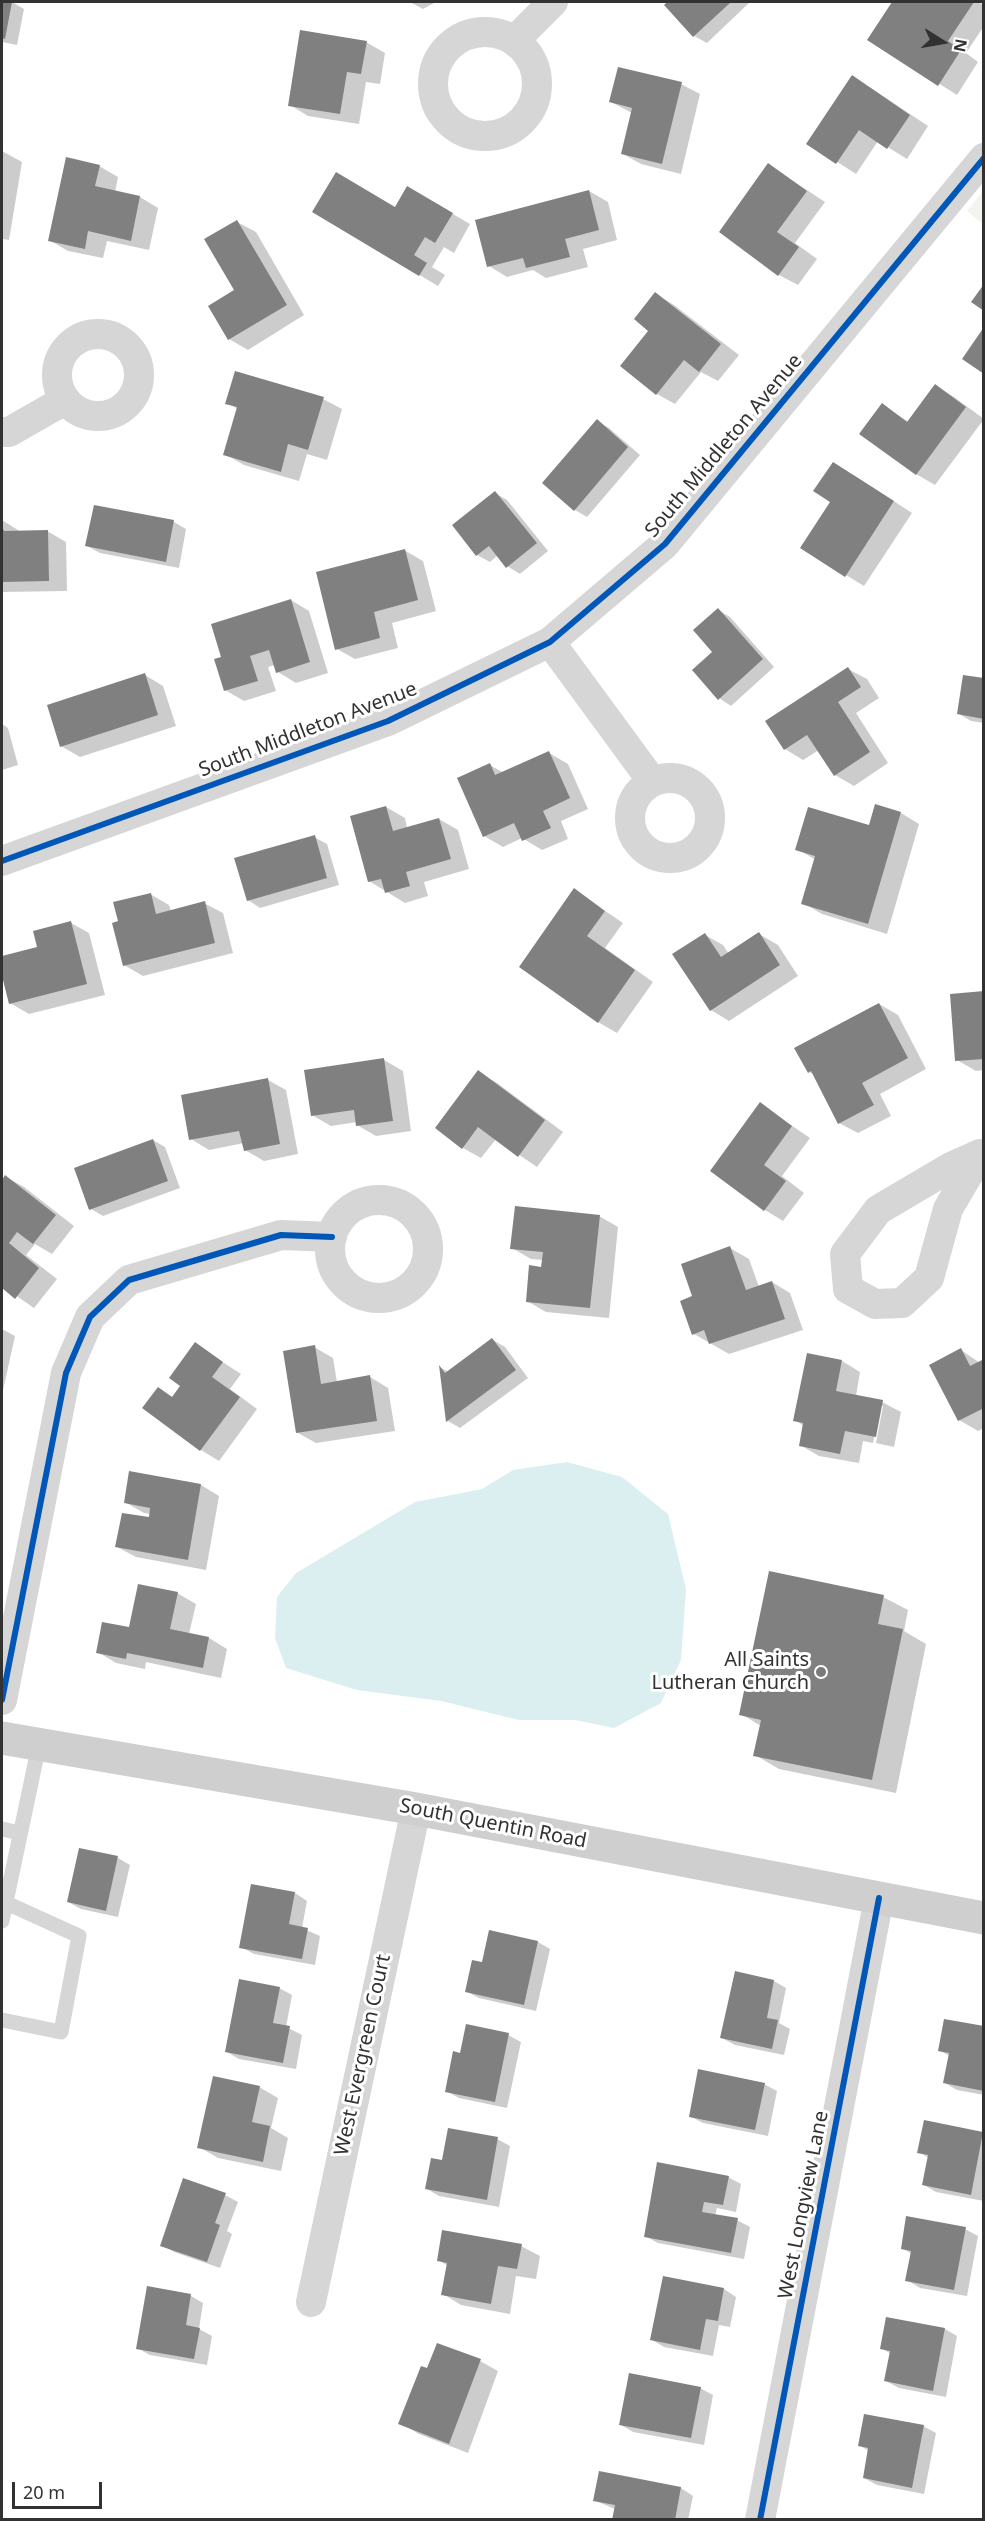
<!DOCTYPE html>
<html>
<head>
<meta charset="utf-8">
<style>
  body { margin:0 }
  #map { position:relative; width:985px; height:2521px; overflow:hidden; background:#fff; font-family:"Noto Sans",sans-serif }
  canvas { display:block }
  .frame { position:absolute; inset:0; border:3px solid #323232; pointer-events:none }
  .north { position:absolute; left:913px; top:12px; width:60px; height:60px; -webkit-text-stroke:4px #fff; paint-order:stroke; rotate:101deg; font-size:16px; font-weight:700; line-height:24px; text-align:center; color:#323232 }
  .north::after { content:''; display:block; margin:auto; width:21px; height:27px; background:#323232; clip-path:polygon(50% 0,100% 100%,50% 72%,0 100%) }
  .scale { position:absolute; left:12px; top:2482px; width:90px; height:27px; box-sizing:border-box; border:3px solid #323232; border-top:0; padding-left:8px; font-size:18px; line-height:21px; white-space:nowrap; color:#323232; -webkit-text-stroke:4px #fff; paint-order:stroke }
</style>
</head>
<body>
<div id="map">
<canvas width="985" height="2521"></canvas>
<div class="frame"></div>
<div class="north">N</div>
<div class="scale">20 m</div>
</div>
<script>
const g = document.querySelector('canvas').getContext('2d');
g.lineJoin = 'round';
function fillPath(path, color) { g.fillStyle = color; g.fill(path, 'evenodd'); }
const toPath = rows => new Path2D(rows.map(r => 'M' + r).join(''));
function strokePath(path, color, width, dash) { g.strokeStyle = color; g.lineWidth = width; g.lineCap = dash ? 'butt' : 'round'; g.setLineDash(dash || []); g.stroke(path); }
function write(font, color, halo, rows, align = 'center') {
  g.font = font + ' "Noto Sans",sans-serif'; g.lineWidth = 6; g.setLineDash([]); g.textBaseline = 'middle'; g.strokeStyle = halo; g.fillStyle = color; for (const [text, x, y, turn = 0] of rows) {
    g.save(); g.translate(x, y); g.rotate((+turn || 0) * Math.PI / 180); g.textAlign = isNaN(turn) ? turn : align; if (halo) g.strokeText(text, 0, 0); g.fillText(text, 0, 0); g.restore();
  }
}
fillPath(toPath([
  [983,191,983,224,967,211]
]), '#f3f4ed');
fillPath(toPath([
  [567,1462,622,1477,668,1514,686,1589,681,1660,661,1703,614,1728,575,1720,519,1720,441,1701,357,1690,286,1668,275,1638,277,1597,296,1573,415,1502,482,1489,513,1470]
]), '#dbeff1');
fillPath(toPath([
  [2,2,12,2,24,9,17,45,2,42],
  [410,2,436,2,423,9],
  [670,2,750,2,707,43,694,36,666,5],
  [894,2,978,2,984,5,984,26,966,53,978,62,957,95,869,39],
  [366,42,385,53,380,84,366,82,359,124,308,116,290,105],
  [681,84,700,94,681,174,641,164,623,154,632,113,611,102],
  [871,88,928,126,907,159,878,141,856,174,808,143],
  [2,151,22,162,9,240,2,239],
  [769,165,825,202,795,243,817,259,798,285,779,275,721,232],
  [99,166,118,177,115,192,140,197,158,208,149,250,107,241,103,258,68,251,49,240],
  [408,188,470,224,454,253,444,247,432,267,445,275,438,286,314,212,395,209],
  [589,191,608,202,617,240,583,249,588,267,546,278,533,270,507,277,489,266],
  [237,222,256,232,304,315,248,350,229,339,236,290],
  [656,294,674,305,739,355,718,381,701,372,675,404,657,394,650,330],
  [936,386,954,397,984,419,935,485,916,474,882,405,909,422],
  [323,399,342,409,327,460,307,454,299,481,244,465,225,454,238,409,227,403],
  [597,421,609,428,640,455,587,517,575,510],
  [852,474,912,513,864,586,846,575,832,502],
  [495,493,507,500,548,551,520,574,507,566,498,555,490,562,477,555],
  [95,506,174,522,186,529,179,568,100,553,87,546],
  [2,520,21,532,47,531,66,542,67,591,2,592],
  [404,550,423,561,436,611,392,623,398,648,355,659,337,649],
  [291,600,309,611,328,673,296,683,278,672,275,665,268,667,276,691,244,701,225,690,223,658],
  [718,610,730,617,774,667,731,706,719,698],
  [848,669,867,679,879,698,856,713,888,763,854,786,835,775,819,750,803,760,785,749],
  [145,675,163,686,176,726,80,757,61,746],
  [984,680,984,723,971,721,959,714],
  [2,724,8,728,18,765,2,770],
  [549,753,568,764,588,809,561,821,568,839,542,850,522,838,503,847,484,836,490,765,504,773],
  [386,807,405,818,407,828,439,819,458,830,469,869,424,882,428,896,405,903,369,881],
  [901,813,919,824,887,934,822,914,803,903,816,860,797,849,870,827],
  [314,837,327,844,339,885,260,908,248,900],
  [574,890,623,923,605,948,653,982,617,1033,598,1022],
  [150,894,169,905,171,911,204,903,223,913,233,953,143,976,124,965,120,922],
  [71,923,89,933,105,995,29,1014,10,1003,2,970,2,958,39,948],
  [759,934,778,945,798,976,729,1021,711,1010,705,935,723,945,729,954],
  [984,992,984,1070,976,1071,957,1060],
  [879,1004,898,1015,926,1069,880,1094,891,1116,858,1133,839,1123,815,1075,809,1072],
  [384,1060,403,1071,411,1131,376,1136,357,1125,357,1122,331,1126,312,1115],
  [478,1072,497,1083,563,1132,537,1167,496,1139,481,1158,463,1148],
  [268,1080,286,1090,298,1154,264,1161,245,1150,244,1143,209,1150,191,1139],
  [760,1104,810,1138,782,1176,804,1193,783,1221,765,1210,712,1171],
  [153,1140,165,1147,180,1188,103,1216,91,1209],
  [6,1177,24,1187,74,1226,52,1254,35,1244,26,1255,57,1279,34,1308,2,1286,2,1182],
  [599,1216,618,1227,609,1318,546,1312,527,1301,543,1268,543,1260,531,1259,512,1248],
  [730,1248,749,1259,759,1287,772,1282,790,1293,803,1330,729,1354,694,1334,694,1297],
  [2,1329,15,1336,2,1395],
  [493,1340,505,1347,528,1378,460,1428,448,1421,441,1368,449,1372],
  [195,1344,241,1374,230,1389,257,1409,219,1461,201,1450,159,1389,174,1398,182,1386],
  [314,1347,333,1358,337,1382,370,1377,388,1388,395,1431,316,1443,298,1433],
  [961,1350,980,1363,984,1361,984,1428,978,1431,959,1420],
  [842,1361,860,1372,856,1396,882,1402,901,1412,894,1447,876,1443,883,1406,880,1406,873,1443,863,1441,859,1463,819,1456,800,1445,804,1426,795,1420],
  [201,1485,219,1496,206,1570,136,1557,117,1547,150,1519,151,1514,144,1513,125,1502],
  [177,1593,196,1604,189,1634,209,1638,227,1649,221,1678,146,1662,145,1669,116,1663,98,1652],
  [883,1597,908,1610,904,1631,926,1644,896,1793,779,1769,755,1755,761,1726,741,1714],
  [118,1858,130,1865,118,1917,81,1909,68,1902],
  [252,1886,295,1893,307,1901,302,1928,320,1936,315,1965,254,1954,241,1947],
  [538,1942,550,1949,536,2011,479,1998,466,1991,483,1964],
  [736,1973,774,1981,786,1988,779,2023,790,2029,784,2055,735,2045,722,2038],
  [279,1988,292,1995,286,2027,302,2035,296,2069,239,2059,227,2052],
  [984,2028,984,2095,957,2090,945,2083,950,2056,940,2051],
  [508,2035,521,2042,507,2108,459,2098,446,2091],
  [764,2084,777,2091,768,2136,703,2123,690,2116],
  [259,2087,278,2098,271,2128,288,2138,281,2171,218,2158,199,2147],
  [984,2134,984,2201,936,2192,924,2185,929,2158,919,2152],
  [497,2139,510,2146,499,2207,439,2196,427,2189,443,2162],
  [728,2177,741,2184,736,2212,717,2208,715,2216,737,2220,750,2227,744,2259,658,2243,645,2236],
  [184,2180,225,2195,238,2202,227,2231,232,2234,220,2268,174,2252,162,2245],
  [965,2229,978,2236,967,2296,920,2288,907,2280,912,2254,902,2248],
  [521,2246,540,2256,536,2279,516,2276,510,2314,461,2305,443,2294,448,2266,439,2260],
  [148,2288,191,2296,203,2303,199,2329,212,2336,207,2365,150,2355,137,2348],
  [724,2289,736,2297,730,2327,719,2325,713,2356,664,2347,652,2340],
  [887,2318,945,2329,957,2336,946,2397,899,2388,886,2381,891,2354,881,2348],
  [480,2361,498,2371,468,2453,419,2434,400,2423,428,2370],
  [700,2388,713,2395,704,2445,633,2432,621,2425],
  [923,2426,936,2433,924,2494,877,2485,864,2478,869,2451,859,2445],
  [600,2473,681,2488,693,2496,688,2520,613,2520,615,2509,594,2500]
]), '#0003');
fillPath(toPath([
  [2,2,12,2,5,39,2,38],
  [667,2,731,2,693,37,664,5],
  [892,2,974,2,948,41,961,50,938,86,867,40],
  [300,30,367,41,361,74,347,72,340,114,288,106],
  [618,67,682,82,662,164,621,154,632,108,609,102],
  [852,75,910,115,887,149,859,130,836,164,806,144],
  [66,157,100,165,95,186,140,196,131,241,88,231,85,249,48,241],
  [768,163,807,191,777,232,799,247,778,276,719,232],
  [336,172,395,207,407,186,453,213,435,243,425,237,414,255,427,263,419,276,312,212],
  [589,190,599,230,565,239,570,257,526,268,523,258,487,267,475,220],
  [237,220,287,305,228,340,208,306,234,290,204,239],
  [984,284,984,311,971,302],
  [655,292,721,344,699,372,684,360,656,395,620,366,648,331,634,319],
  [984,327,984,374,962,359],
  [235,371,324,397,308,450,288,444,281,472,223,455,237,407,225,404],
  [935,384,966,407,916,475,859,434,882,403,907,422],
  [597,419,628,447,574,511,542,483],
  [833,462,894,501,845,577,800,548,830,502,813,491],
  [495,491,537,543,506,568,489,546,476,556,452,525],
  [94,505,174,520,166,562,85,546],
  [2,526,4,531,48,530,49,581,2,582],
  [405,549,418,600,374,612,380,638,335,650,316,572],
  [291,599,310,662,276,673,269,650,250,656,258,681,224,691,214,659,221,657,211,624],
  [718,608,763,659,718,700,692,670,712,652,693,630],
  [848,667,861,687,838,702,870,752,834,776,807,735,784,750,765,721],
  [145,673,158,715,60,747,47,705],
  [963,675,984,678,984,719,957,714],
  [549,751,570,798,543,811,551,828,522,841,514,823,483,837,457,778,490,763,495,775],
  [875,804,901,812,868,924,801,904,815,856,795,850,808,807,869,825],
  [386,806,393,831,439,818,451,859,406,872,410,886,385,893,381,879,368,882,350,816],
  [315,835,327,878,247,901,234,858],
  [574,888,605,911,587,936,635,970,598,1023,519,967],
  [151,893,156,914,205,901,215,943,123,966,112,923,118,921,113,902],
  [71,921,87,984,9,1004,2,976,2,956,37,947,33,931],
  [759,932,780,965,710,1011,672,954,705,933,721,957],
  [984,991,984,1059,955,1061,950,994],
  [879,1003,908,1058,862,1083,874,1105,838,1124,811,1071,808,1073,794,1048],
  [384,1058,393,1121,356,1126,354,1110,311,1116,304,1070],
  [478,1070,545,1120,518,1157,478,1127,462,1149,435,1128],
  [268,1078,280,1144,244,1151,239,1131,189,1140,181,1095],
  [760,1102,792,1126,764,1165,786,1181,764,1211,710,1171],
  [153,1139,168,1181,89,1210,74,1168],
  [5,1175,56,1215,33,1244,17,1232,9,1243,39,1268,15,1299,2,1288,2,1180],
  [515,1206,600,1215,590,1308,526,1302,529,1265,541,1267,543,1252,510,1249],
  [730,1246,746,1290,772,1281,785,1319,709,1344,704,1330,692,1335,680,1301,692,1296,681,1264],
  [492,1338,516,1370,446,1422,439,1365,445,1373],
  [195,1342,223,1362,212,1377,240,1397,200,1451,142,1408,158,1387,172,1397,180,1386,169,1378],
  [315,1345,321,1384,370,1375,377,1421,296,1433,283,1351],
  [961,1348,970,1366,984,1359,984,1408,958,1421,929,1365],
  [807,1353,842,1360,836,1391,883,1400,876,1437,845,1431,840,1454,799,1446,803,1423,793,1421],
  [129,1471,201,1484,188,1560,115,1547,122,1513,149,1517,150,1508,124,1503],
  [769,1571,884,1595,878,1624,903,1629,872,1780,753,1756,761,1720,739,1715],
  [138,1584,178,1592,170,1629,209,1637,203,1668,127,1653,126,1659,96,1653,102,1622,129,1627],
  [79,1848,118,1856,106,1911,67,1902],
  [251,1884,295,1892,289,1924,308,1928,302,1959,239,1948],
  [489,1930,538,1941,524,2005,465,1992,472,1960,482,1962],
  [735,1971,774,1980,767,2018,778,2020,772,2049,720,2038],
  [239,1979,280,1987,273,2023,290,2026,283,2063,225,2052],
  [944,2019,984,2026,984,2091,943,2083,949,2053,938,2051],
  [466,2024,509,2033,495,2102,445,2092,453,2051,460,2053],
  [698,2069,765,2083,755,2130,689,2117],
  [213,2076,260,2086,252,2122,270,2126,263,2162,197,2148],
  [924,2120,983,2132,971,2195,922,2185,928,2155,917,2153],
  [448,2128,498,2137,487,2200,425,2189,431,2158,442,2160],
  [657,2162,729,2176,723,2205,704,2202,702,2212,738,2218,731,2253,644,2237],
  [183,2178,226,2193,215,2223,220,2225,207,2262,160,2246],
  [906,2216,966,2227,954,2290,905,2281,911,2251,901,2249],
  [442,2230,522,2244,517,2269,498,2266,491,2304,441,2295,447,2263,437,2261],
  [663,2276,724,2288,718,2321,706,2319,700,2350,650,2340],
  [147,2286,191,2294,186,2325,200,2328,194,2359,136,2349],
  [886,2317,945,2328,933,2391,884,2381,890,2351,880,2349],
  [437,2343,481,2359,449,2444,398,2424,421,2366,427,2368],
  [629,2373,701,2387,691,2438,619,2425],
  [864,2414,924,2425,912,2488,863,2478,868,2448,858,2446],
  [599,2471,681,2487,675,2520,664,2518,664,2520,612,2520,615,2505,593,2501]
]), '#808080');
strokePath(toPath([
  [2,1829,20,1833],
  [2,1901,79,1936,61,2032,2,2020],
  [2,1921,39,1745]
]), '#d6d6d6', 15);
strokePath(toPath([
  '433 84a52 52 0 1 1 104 0a52 52 0 1 1-104 0Z',
  [515,40,553,2],
  '57 375a41 41 0 1 1 82 0a41 41 0 1 1-82 0Z',
  [2,432,9,432,65,400],
  [550,642,652,781],
  '630 818a40 40 0 1 1 80 0a40 40 0 1 1-80 0Z',
  [2,861,388,721,550,642,665,544,984,158],
  [980,1154,948,1209,929,1278,902,1303,875,1304,848,1289,845,1254,878,1210,951,1167,980,1154,984,1155],
  '330 1249a49 49 0 1 1 98 0a49 49 0 1 1-98 0Z',
  [2,1700,66,1373,90,1317,129,1280,281,1235,332,1237],
  [311,2302,416,1809],
  [760,2520,879,1898]
]), '#d6d6d6', 30);
strokePath(toPath([
  [2,1738,416,1809,984,1918]
]), '#cfcfcf', 33);
strokePath(toPath([
  [2,861,388,721,550,642,665,544,984,158],
  [2,1700,66,1373,90,1317,129,1280,281,1235,332,1237],
  [760,2520,879,1898]
]), '#0057b8', 6);
for (const [x, y, r, color] of [
  [821,1672,6,"#7a7a7a"]
]) { const dot = new Path2D(); dot.arc(x, y, r, 0, 2 * Math.PI); g.fillStyle = color; g.fill(dot); strokePath(dot, '#fff', 2); }
write('20px', '#323232', '#fff', [
  ["South Middleton Avenue",724,446,-50],
  ["South Middleton Avenue",308,730,-21],
  ["South Quentin Road",493,1824,11],
  ["West Evergreen Court",363,2055,-78],
  ["West Longview Lane",804,2205,-79]
]);
write('20px', '#323232', '#fff', [
  ["All Saints",809,1660],
  ["Lutheran Church",809,1683]
], 'right');
</script>
</body>
</html>
